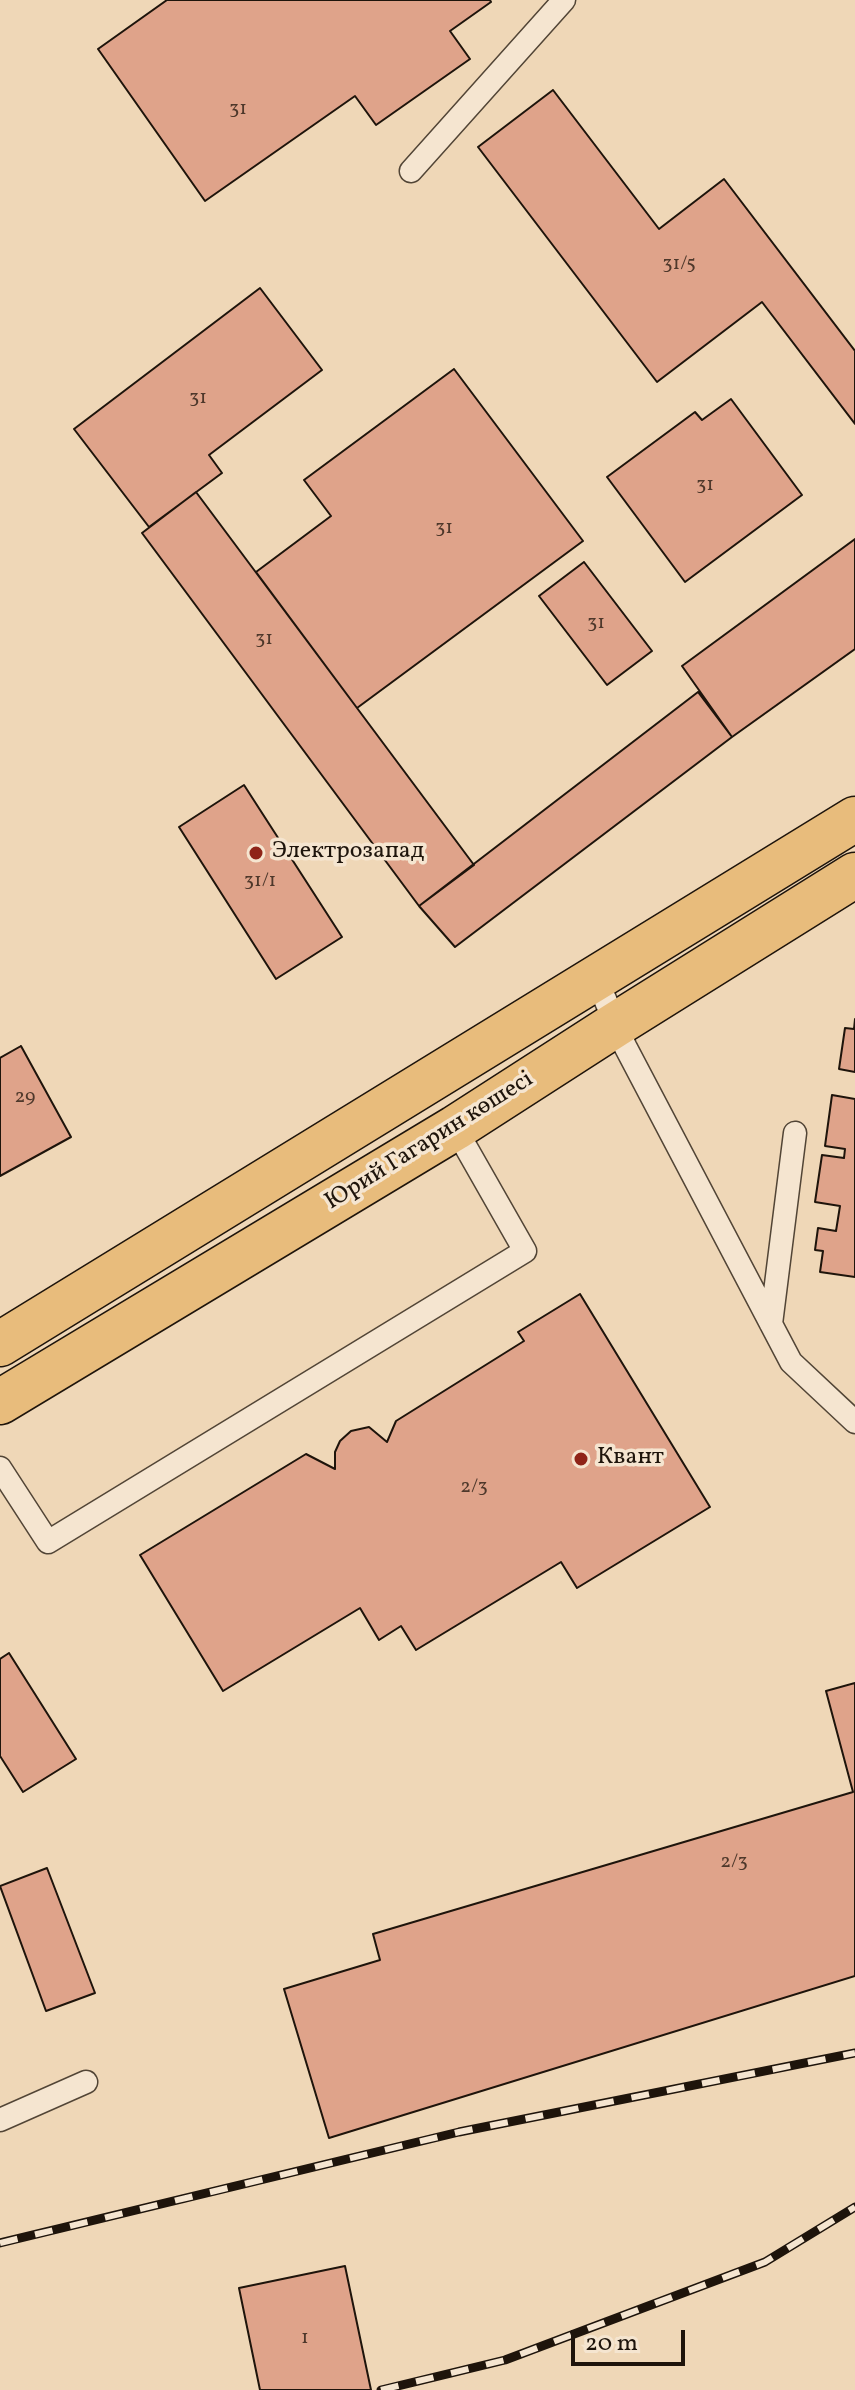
<!DOCTYPE html>
<html>
<head>
<meta charset="utf-8">
<style>
  body { margin:0 }
  #map { position:relative; width:855px; height:2390px; overflow:hidden; background:#efd7b7; font-family:Vollkorn,serif }
  canvas { display:block }
  .scale { position:absolute; left:571px; top:2330px; width:114px; height:36px; box-sizing:border-box; border:4px solid #1e140b; border-top:0; padding-left:10px; font-size:24px; line-height:28px; white-space:nowrap; color:#1e140b; -webkit-text-stroke:6px #f5e5d0; paint-order:stroke }
</style>
</head>
<body>
<div id="map">
<canvas width="855" height="2390"></canvas>
<div class="scale">20 m</div>
</div>
<script>
const g = document.querySelector('canvas').getContext('2d');
g.lineJoin = 'round';
function fillPath(path, color) { g.fillStyle = color; g.fill(path, 'evenodd'); }
const toPath = rows => new Path2D(rows.map(r => 'M' + r).join(''));
function strokePath(path, color, width, dash) { g.strokeStyle = color; g.lineWidth = width; g.lineCap = dash ? 'butt' : 'round'; g.setLineDash(dash || []); g.stroke(path); }
function write(font, color, halo, rows, align = 'center') {
  g.font = font + ' Vollkorn,serif'; g.lineWidth = 7; g.setLineDash([]); g.textBaseline = 'middle'; g.strokeStyle = halo; g.fillStyle = color; for (const [text, x, y, turn = 0] of rows) {
    g.save(); g.translate(x, y); g.rotate((+turn || 0) * Math.PI / 180); g.textAlign = isNaN(turn) ? turn : align; if (halo) g.strokeText(text, 0, 0); g.fillText(text, 0, 0); g.restore();
  }
}
const building = toPath([
  [167,0,490,0,491,2,450,31,470,59,376,125,355,96,205,201,98,49,167,0],
  [553,90,659,229,724,179,855,351,855,424,762,302,657,382,478,147,553,90],
  [260,288,322,370,209,455,222,473,149,527,74,429,260,288],
  [454,369,583,541,357,708,256,572,331,516,304,480,454,369],
  [731,399,802,495,685,582,607,477,695,412,702,420,731,399],
  [196,492,474,865,419,906,142,533,196,492],
  [855,539,855,649,732,737,682,666,855,539],
  [584,562,652,651,607,685,539,596,584,562],
  [698,692,732,737,455,947,419,906,698,692],
  [244,785,342,937,276,979,179,827,244,785],
  [855,1019,855,1072,839,1069,845,1028,854,1029,855,1019],
  [21,1046,71,1137,0,1176,0,1058,21,1046],
  [832,1095,855,1099,855,1277,820,1272,823,1251,815,1250,818,1228,836,1231,840,1206,815,1202,822,1155,844,1158,845,1149,825,1146,832,1095],
  [580,1294,710,1507,577,1588,561,1562,416,1650,401,1626,379,1640,360,1608,223,1691,140,1555,306,1454,335,1469,335,1452,340,1441,351,1431,369,1427,387,1442,396,1421,524,1341,518,1332,580,1294],
  [9,1653,76,1759,23,1792,0,1756,0,1659,9,1653],
  [855,1683,855,1976,329,2138,284,1989,380,1960,373,1934,853,1792,826,1691,855,1683],
  [47,1868,95,1993,46,2011,0,1886,47,1868],
  [345,2266,371,2390,260,2390,239,2288,345,2266]
]);
fillPath(building, '#dfa38a');
strokePath(building, '#1e140b', 2);
const lane = toPath([
  [411,171,564,0],
  [596,978,625,1046,791,1362,855,1422],
  [771,1324,795,1133],
  [0,1468,48,1542,525,1251,455,1128],
  [0,2120,86,2082]
]);
const primary = toPath([
  [0,1344,855,819],
  [0,1402,455,1128,615,1025,855,875]
]);
strokePath(lane, '#524536', 25);
strokePath(primary, '#1e140b', 47);
strokePath(lane, '#f5e5d0', 22);
strokePath(primary, '#e8bc7c', 44);
const rail = toPath([
  [0,2243,459,2132,855,2053],
  [381,2390,505,2360,765,2262,855,2207]
]);
strokePath(rail, '#1e140b', 9);
strokePath(rail, '#f5e5d0', 6, [18]);
for (const [x, y, r, color] of [
  [256,853,8,"#8f2418"],
  [581,1459,8,"#8f2418"]
]) { const dot = new Path2D(); dot.arc(x, y, r, 0, 2 * Math.PI); g.fillStyle = color; g.fill(dot); strokePath(dot, '#f5e5d0', 3); }
write('20px', '#4e382b', null, [
  ["31",238,110],
  ["31/5",679,265],
  ["31",198,399],
  ["31",705,486],
  ["31",444,529],
  ["31",596,624],
  ["31",264,640],
  ["31/1",260,882],
  ["29",25,1098],
  ["2/3",474,1488],
  ["2/3",734,1863],
  ["1",305,2339]
]);
write('24px', '#1e140b', '#f5e5d0', [
  ["Электрозапад",272,853],
  ["Квант",597,1459]
], 'left');
write('24px', '#1e140b', '#f5e5d0', [
  ["Юрий Гагарин көшесі",430,1142,-32]
]);
</script>
</body>
</html>
